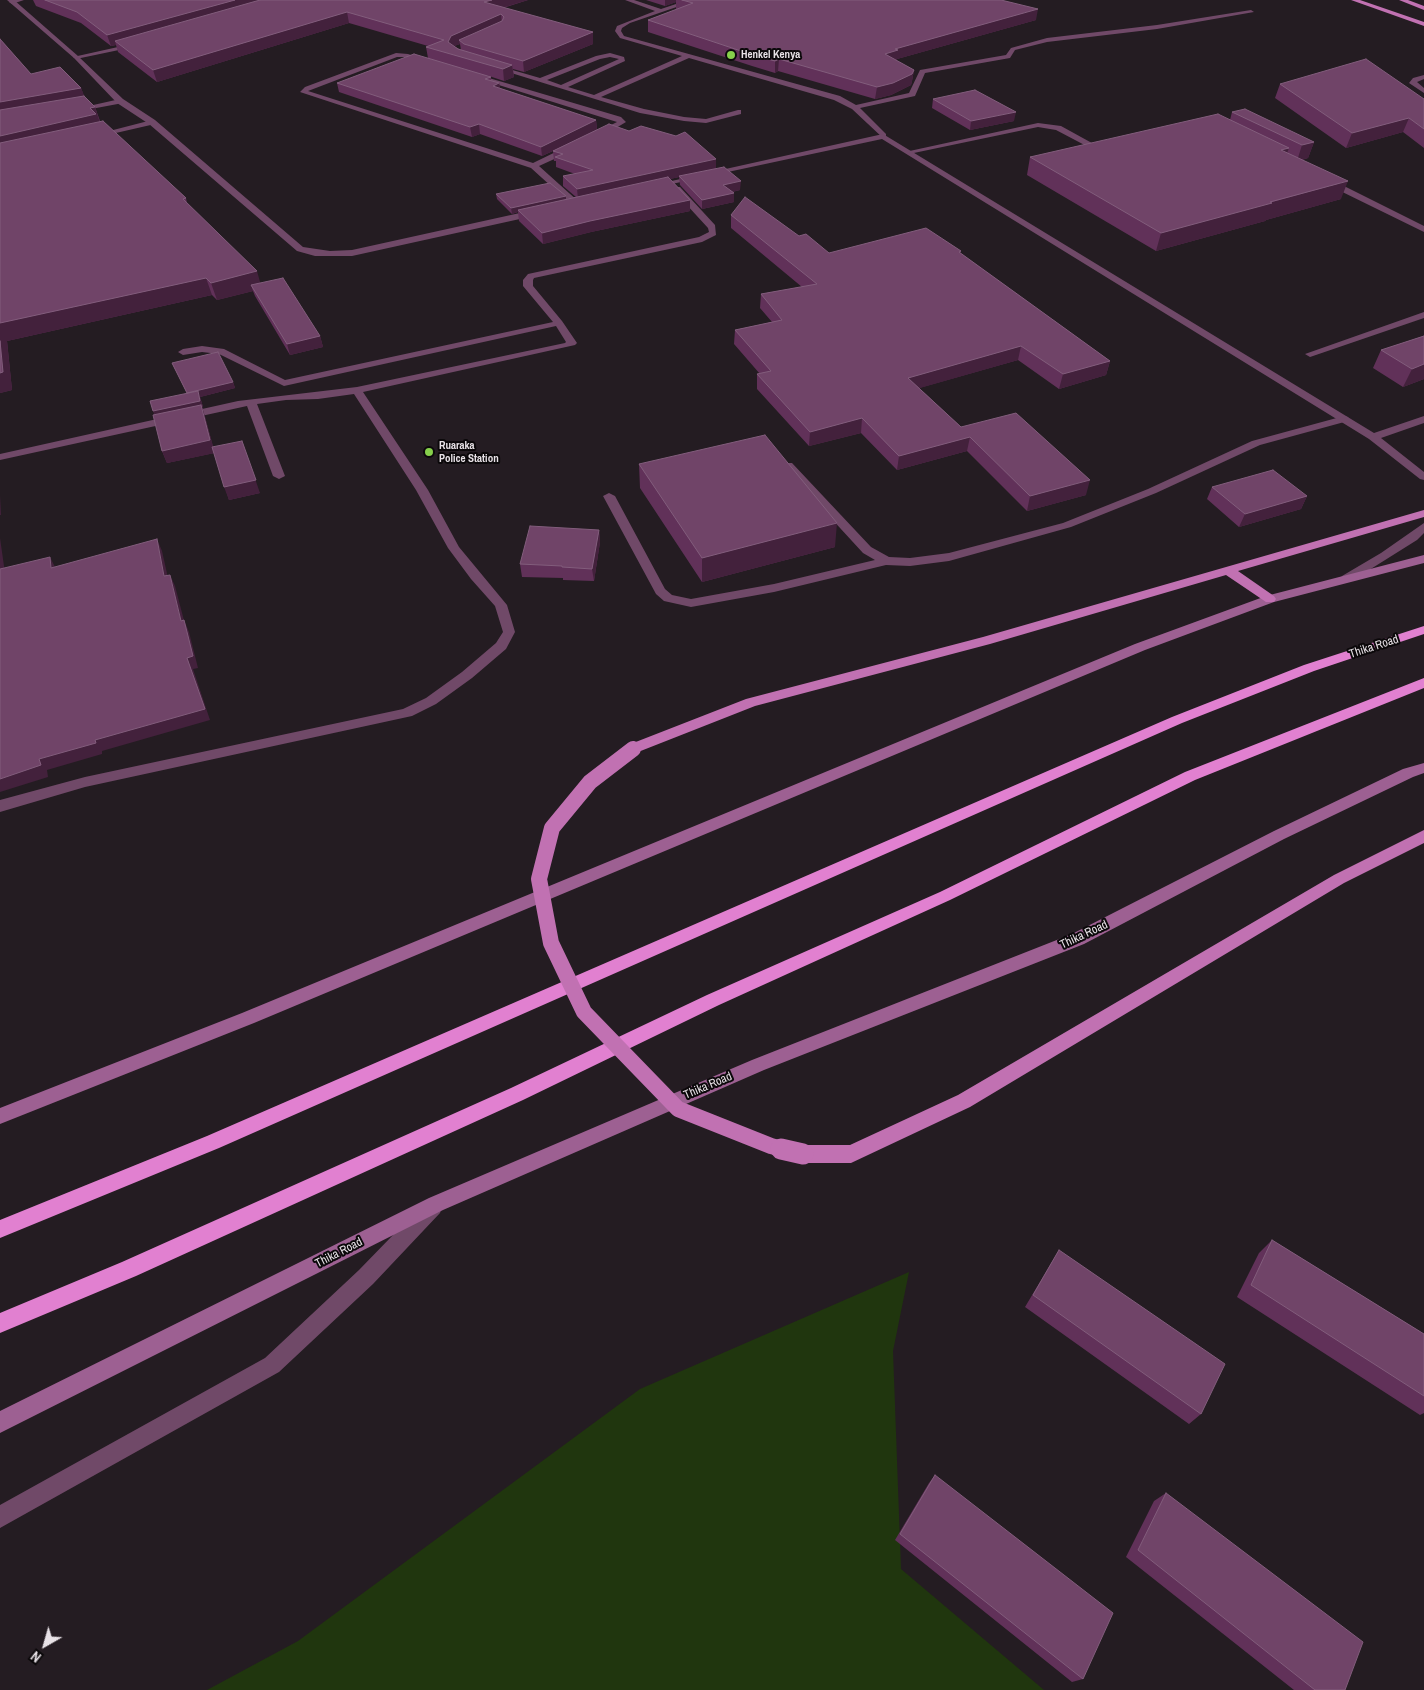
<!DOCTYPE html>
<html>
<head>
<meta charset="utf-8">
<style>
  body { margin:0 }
  #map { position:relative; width:1424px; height:1690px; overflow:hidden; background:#241c22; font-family:"Archivo Narrow",sans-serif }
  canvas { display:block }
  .north { position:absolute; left:20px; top:1620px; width:50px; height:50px; -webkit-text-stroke:4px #0b080a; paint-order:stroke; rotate:218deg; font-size:14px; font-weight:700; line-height:20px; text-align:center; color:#e8e2e7 }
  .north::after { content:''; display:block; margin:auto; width:18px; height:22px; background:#e8e2e7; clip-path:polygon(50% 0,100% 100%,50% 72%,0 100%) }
</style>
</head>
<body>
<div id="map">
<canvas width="1424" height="1690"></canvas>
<div class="north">N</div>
</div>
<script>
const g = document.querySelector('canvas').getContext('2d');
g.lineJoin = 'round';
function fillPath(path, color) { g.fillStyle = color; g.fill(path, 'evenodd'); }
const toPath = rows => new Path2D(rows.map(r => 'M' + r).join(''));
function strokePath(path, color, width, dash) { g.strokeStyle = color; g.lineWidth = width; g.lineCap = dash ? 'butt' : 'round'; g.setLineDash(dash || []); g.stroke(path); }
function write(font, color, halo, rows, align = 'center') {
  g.font = font + ' "Archivo Narrow",sans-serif'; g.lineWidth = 4; g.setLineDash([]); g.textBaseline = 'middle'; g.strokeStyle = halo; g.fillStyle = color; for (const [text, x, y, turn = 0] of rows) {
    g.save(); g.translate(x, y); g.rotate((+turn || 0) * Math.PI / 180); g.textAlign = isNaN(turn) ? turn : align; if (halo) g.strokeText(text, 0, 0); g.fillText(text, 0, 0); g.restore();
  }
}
fillPath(toPath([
  [909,1272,893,1351,901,1569,1044,1690,207,1690,298,1641,640,1389]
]), '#20360e');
fillPath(toPath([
  [24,0,12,4,9,2,13,0,24,0],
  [625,0,634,0,661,9,688,0,697,0,630,23,622,28,621,31,624,36,840,96,856,105,909,93,920,70,1006,55,1011,48,1047,38,1157,25,1251,10,1254,12,1157,29,1047,42,1015,50,1010,58,925,73,915,96,860,108,886,134,886,138,883,138,852,109,834,100,689,58,601,97,644,109,684,117,706,119,738,110,741,110,741,114,706,123,684,121,640,113,492,67,495,65,540,78,596,56,610,53,624,57,625,61,568,87,594,95,682,56,620,38,615,31,617,26,655,11,625,0],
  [610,57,619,59,561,85,547,80,600,59,610,57],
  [136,43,139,45,138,46,76,59,73,57,136,43],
  [1424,75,1424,79,1417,82,1424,88,1424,93,1409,83,1413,78,1424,75],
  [120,99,124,101,123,103,75,112,71,110,120,99],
  [152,120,155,120,155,124,94,138,90,136,152,120],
  [1038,123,1061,126,1101,148,1094,150,1056,130,1038,127,909,154,905,152,1038,123],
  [1324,179,1330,179,1424,226,1424,232,1324,183,1324,179],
  [1424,312,1424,318,1313,356,1310,357,1305,354,1424,312],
  [1344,416,1348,417,1349,419,1348,421,1260,445,1156,493,1071,527,949,561,910,566,886,565,774,592,691,607,664,601,656,594,603,496,609,493,615,496,665,589,672,595,691,599,774,584,875,560,863,553,784,467,782,465,784,463,792,463,871,547,889,557,910,558,949,553,1063,523,1148,489,1252,441,1344,416],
  [1424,523,1424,533,1417,540,1350,582,1342,582,1340,579,1342,576,1381,553,1424,523],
  [433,1198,440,1201,442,1207,440,1213,373,1284,279,1372,0,1528,0,1505,265,1358,359,1270,426,1201,433,1198]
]), '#704968');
fillPath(toPath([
  [7,0,14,0,78,56,123,99,155,120,303,247,330,251,352,250,538,209,542,212,538,215,352,256,315,256,297,251,149,124,117,103,74,58,7,0],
  [396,53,408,54,431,62,428,64,405,57,397,57,308,91,533,163,568,146,574,146,574,150,539,166,579,202,579,206,573,206,531,168,300,92,305,87,396,53],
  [472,73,621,117,626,122,601,137,595,137,595,133,617,122,470,76,469,75,472,73],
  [883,134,1374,433,1424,416,1424,423,1381,438,1424,472,1424,480,1420,479,1369,439,882,139,653,188,649,186,883,134],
  [674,187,680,187,715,225,716,235,702,242,534,278,533,280,533,286,562,321,577,343,575,345,363,392,428,490,459,547,507,605,515,632,506,649,472,678,436,704,412,716,85,787,0,812,0,800,85,777,403,709,426,698,462,672,496,643,503,632,495,606,471,579,448,548,416,490,354,394,318,399,286,400,257,404,285,476,279,479,273,476,247,406,0,460,0,454,238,401,357,387,565,343,566,342,556,326,284,386,219,354,202,352,183,355,178,352,183,349,202,346,224,349,285,380,553,322,523,286,523,280,528,274,699,237,709,232,708,228,674,191,674,187]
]), '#704968');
fillPath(toPath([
  [1424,555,1424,563,1274,602,1145,650,254,1023,0,1124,0,1108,242,1013,1135,644,1266,596,1424,555],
  [1424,763,1424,773,1413,777,1284,839,1084,944,764,1070,443,1210,0,1433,0,1411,429,1198,752,1060,1072,934,1274,831,1403,769,1424,763]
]), '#9d6092');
fillPath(toPath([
  [1351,0,1360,0,1424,22,1424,26,1351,0],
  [1399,0,1408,0,1424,6,1424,10,1399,0],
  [1424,510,1424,517,1238,571,1274,596,1276,599,1274,602,1266,602,1226,575,990,644,755,706,633,754,628,753,626,749,628,745,746,699,983,637,1424,510],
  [1424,830,1424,843,1344,883,970,1107,851,1163,803,1163,797,1160,794,1154,797,1148,803,1145,850,1145,958,1095,1334,875,1424,830]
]), '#c171b2');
fillPath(toPath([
  [1424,626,1424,634,1314,671,1182,723,219,1148,0,1238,0,1220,207,1136,1172,717,1304,665,1424,626],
  [1424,678,1424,688,1195,780,950,900,719,1005,523,1100,136,1276,0,1333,0,1313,122,1262,511,1088,707,995,940,892,1185,772,1424,678]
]), '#e180d0');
strokePath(toPath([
  [633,749,590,782,552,828,539,879,551,943,584,1012,678,1109,771,1146,786,1150]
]), '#c171b2', 16);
strokePath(toPath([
  [781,1149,803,1154]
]), '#c171b2', 21);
fillPath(toPath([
  [33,0,528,0,503,8,593,32,593,44,524,72,513,69,514,77,504,81,486,75,491,77,491,81,499,83,500,89,596,120,597,130,716,168,740,190,732,192,734,202,702,209,680,185,679,177,670,179,690,211,591,232,543,244,519,221,518,212,512,214,497,199,496,194,566,199,576,197,563,186,563,176,575,174,556,167,556,161,554,161,553,151,542,156,480,134,472,137,339,92,337,83,428,58,426,47,428,46,349,23,157,82,118,52,116,45,111,46,81,23,36,6],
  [460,44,461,50,454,46],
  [646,0,1001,0,1036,20,897,59,897,61,914,70,912,81,911,85,891,95,875,99,778,71,775,73,752,66,648,32,648,20,677,10,676,9,676,2,665,6],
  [0,39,31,74,81,88,84,96,95,107,100,121,186,198,187,203,260,283,320,336,323,347,290,355,255,296,253,291,217,300,212,295,7,341,12,390,0,393],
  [1280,84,1424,99,1424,148,1403,132,1346,148,1275,98],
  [933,99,1014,121,970,130,932,108],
  [1232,112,1314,142,1308,158,1302,160,1341,199,1266,220,1265,221,1156,251,1027,175,1030,157,1230,120],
  [731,215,799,236,829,253,961,251,960,253,1110,361,1106,375,1059,389,1018,360,919,388,961,427,1086,495,1027,511,967,451,897,470,861,433,809,446,757,389,757,374,760,374,734,344,735,330,772,322,760,308,761,294,802,287,731,228],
  [1424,336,1424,379,1403,387,1373,368,1381,350],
  [172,363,233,382,235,388,200,397,203,407,202,407,205,417,213,447,260,493,229,500,214,453,167,463,162,451,154,415,187,393],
  [639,464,835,547,702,582,640,488],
  [1212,487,1307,496,1301,509,1239,527,1207,499],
  [599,530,600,542,594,581,563,580,563,578,522,577,520,564],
  [1272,1240,1424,1334,1424,1413,1420,1415,1237,1297,1259,1253],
  [1059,1250,1201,1414,1189,1424,1025,1307],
  [935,1475,1083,1679,1072,1682,895,1540,929,1483],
  [1166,1493,1345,1690,1294,1690,1126,1557,1154,1501]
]), '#613159');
fillPath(toPath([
  [235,0,277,0,115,41,116,45,111,46,107,35],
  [492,0,528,0,485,13,484,2],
  [665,0,676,0,676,2,665,6],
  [1038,9,1036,20,897,59,897,62,885,54,895,49],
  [347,12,349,23,157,82,153,70],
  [501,14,502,25,459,40,460,44,452,47,448,42,451,36],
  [593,32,593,44,524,72,523,61],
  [779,59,778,71,775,73,775,61],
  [512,65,514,77,504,81,503,69],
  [914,70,912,81,911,85,891,95,875,99,877,87],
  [499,83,501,92,493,86],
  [81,88,87,103,0,119,0,102],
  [95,107,100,123,0,153,0,136],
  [1016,112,1014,121,970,130,971,121],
  [1409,118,1403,132,1346,148,1352,133],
  [596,120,597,130,542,156,541,147],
  [479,124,480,134,472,137,470,127],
  [1314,142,1308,158,1297,161,1302,145],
  [1289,148,1283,165,1281,150],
  [716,159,716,169,578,199,577,189],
  [741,181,740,190,723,194,723,185],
  [1348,181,1341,199,1266,220,1265,221,1156,251,1161,233],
  [734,193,734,202,702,209,702,200],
  [566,196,566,202,518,210,518,212,512,214,511,208],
  [690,200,690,211,591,232,543,244,542,233,590,221],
  [257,271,262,289,251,285,253,291,217,300,211,283],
  [206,278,212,295,7,341,12,390,0,393,0,323],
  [320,336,323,347,290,355,287,344],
  [1021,346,1018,360,906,392,908,378],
  [1110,361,1106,375,1059,389,1063,374],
  [1424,364,1424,379,1403,387,1412,369],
  [233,382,235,388,200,397,203,407,202,407,205,417,215,453,167,463,162,451,155,417,153,411,200,401,187,393],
  [862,418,861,433,809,446,810,432],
  [970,437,967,451,897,470,899,456],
  [242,441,260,493,229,500,224,487],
  [1090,480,1086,495,1027,511,1030,496],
  [0,495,1,515,0,515],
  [1307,496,1301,509,1239,527,1245,514],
  [837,523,835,547,702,582,702,558],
  [599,530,600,542,594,581,592,569],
  [0,538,6,580,0,569],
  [157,539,162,551,170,587,164,576],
  [50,557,56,569,51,568],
  [170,575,175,586,187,632,181,621],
  [184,620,189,632,198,668,193,669,210,720,102,751,102,754,47,770,48,777,0,792,0,779,39,759,95,740,187,658]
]), '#43213c');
const building = toPath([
  [45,0,235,0,107,35,77,12,45,0],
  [260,0,492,0,484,2,593,32,523,61,464,44,459,40,502,21,504,17,501,14,451,36,448,42,458,49,512,65,503,69,426,47,444,40,347,12,153,70,115,41,260,0],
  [682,0,1001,0,1038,9,895,49,898,50,885,54,914,70,912,74,893,83,877,87,779,59,775,61,753,55,648,20,693,3,682,0],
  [0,39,31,74,60,67,81,88,0,102,0,39],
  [414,54,491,77,485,79,499,83,493,86,596,120,541,147,479,124,470,127,337,83,414,54],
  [1366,59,1424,99,1424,129,1409,118,1352,133,1280,84,1366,59],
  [975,90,1016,112,971,121,933,99,975,90],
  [84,96,95,107,90,108,96,114,0,136,0,110,84,96],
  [1245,109,1314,142,1302,145,1232,112,1245,109],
  [1218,114,1289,148,1281,150,1348,181,1270,202,1272,203,1161,233,1030,157,1218,114],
  [103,121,186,198,183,199,257,271,211,283,206,278,0,323,0,143,103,121],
  [609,124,629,131,641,126,676,136,685,132,716,159,577,189,563,176,593,170,555,157,563,154,553,151,609,124],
  [724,167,741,181,723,185,734,193,702,200,679,176,724,167],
  [668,177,690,200,590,221,542,233,518,210,668,177],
  [550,183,566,196,511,208,496,194,550,183],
  [745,197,799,236,806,234,829,253,926,228,961,251,959,252,1110,361,1063,374,1021,346,908,378,961,427,1016,413,1090,480,1030,496,970,437,899,456,862,418,810,432,757,374,771,371,735,330,782,320,761,294,817,284,731,215,745,197],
  [283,278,320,336,287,344,251,285,283,278],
  [1424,336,1424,364,1412,369,1381,350,1424,336],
  [0,341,3,372,0,373,0,341],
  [218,352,233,382,187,393,172,363,218,352],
  [198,391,200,401,153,411,150,401,198,391],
  [201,405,210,440,162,451,153,415,201,405],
  [765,435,837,523,702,558,639,464,765,435],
  [242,441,256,480,224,487,212,447,242,441],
  [1273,470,1307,496,1245,514,1212,487,1273,470],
  [530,526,599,530,592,569,562,567,562,566,520,564,530,526],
  [157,539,164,576,170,575,181,621,184,620,193,656,187,658,205,709,95,740,96,743,39,759,41,765,0,779,0,569,50,557,51,568,157,539],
  [1272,1240,1424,1334,1424,1396,1251,1285,1272,1240],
  [1059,1250,1225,1364,1201,1414,1033,1295,1059,1250],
  [935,1475,1113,1613,1083,1679,900,1534,935,1475],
  [1166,1493,1363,1642,1345,1690,1315,1690,1138,1550,1166,1493]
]);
fillPath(building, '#704468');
strokePath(building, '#825d7c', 1);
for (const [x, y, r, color] of [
  [731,55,5,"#86cf4b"],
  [429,452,5,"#86cf4b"]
]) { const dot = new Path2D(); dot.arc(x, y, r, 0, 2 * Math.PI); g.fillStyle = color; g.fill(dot); strokePath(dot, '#0b080a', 2); }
write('bold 11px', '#e8e2e7', '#0b080a', [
  ["Henkel Kenya",741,55],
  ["Ruaraka",439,446],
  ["Police Station",439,459]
], 'left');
write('12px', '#e8e2e7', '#0b080a', [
  ["Thika Road",1374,647,-18],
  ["Thika Road",1084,935,-25],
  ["Thika Road",708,1086,-23],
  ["Thika Road",339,1253,-27]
]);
</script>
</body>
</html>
